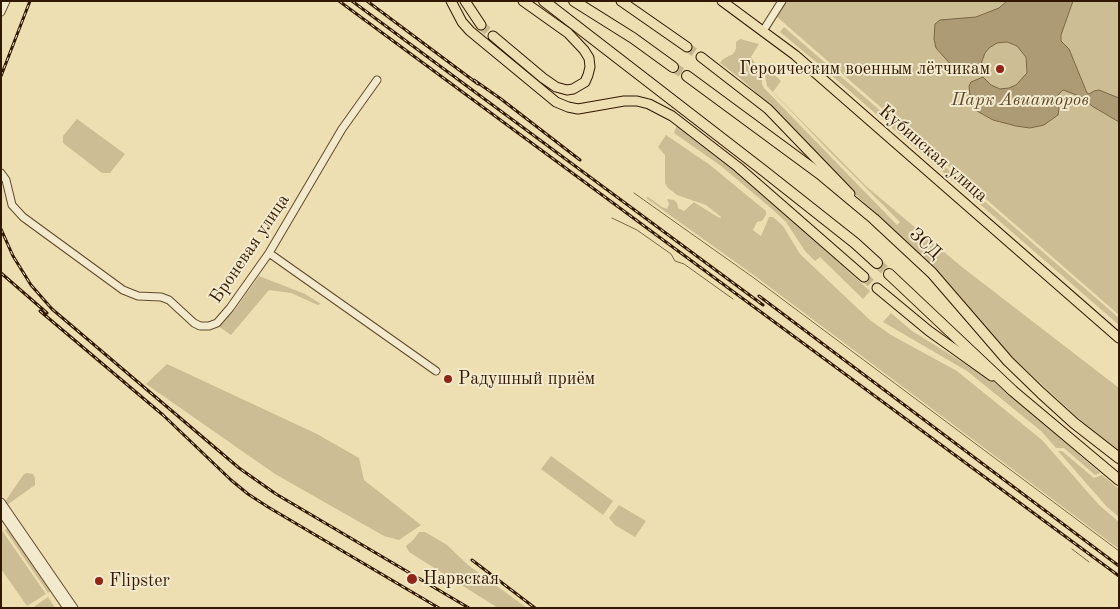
<!DOCTYPE html>
<html>
<head>
<meta charset="utf-8">
<style>
  body { margin:0 }
  #map { position:relative; width:1120px; height:609px; overflow:hidden; background:#eddfb2; font-family:"Old Standard TT",serif }
  canvas { display:block }
  .frame { position:absolute; inset:0; border:2px solid #311800; pointer-events:none }
</style>
</head>
<body>
<div id="map">
<canvas width="1120" height="609"></canvas>
<div class="frame"></div>
</div>
<script>
const g = document.querySelector('canvas').getContext('2d');
g.lineJoin = 'round';
function fillPath(path, color) { g.fillStyle = color; g.fill(path, 'evenodd'); }
const toPath = rows => new Path2D(rows.map(r => 'M' + r).join(''));
function strokePath(path, color, width, dash) { g.strokeStyle = color; g.lineWidth = width; g.lineCap = dash ? 'butt' : 'round'; g.setLineDash(dash || []); g.stroke(path); }
function write(font, color, halo, rows, align = 'center') {
  g.font = font + ' "Old Standard TT",serif'; g.lineWidth = 4; g.setLineDash([]); g.textBaseline = 'middle'; g.strokeStyle = halo; g.fillStyle = color; for (const [text, x, y, turn = 0] of rows) {
    g.save(); g.translate(x, y); g.rotate((+turn || 0) * Math.PI / 180); g.textAlign = isNaN(turn) ? turn : align; if (halo) g.strokeText(text, 0, 0); g.fillText(text, 0, 0); g.restore();
  }
}
fillPath(toPath([
  [785,1,1119,1,1119,315,776,16],
  [784,27,1119,318,1119,325,815,61,780,32],
  [740,39,759,44,751,57,762,74,762,84,764,88,897,225,900,222,828,150,767,86,765,76,770,71,781,81,773,92,866,186,962,267,1119,388,1119,451,1090,429,1011,356,934,271,846,185,771,106,741,79,720,63,723,59,733,54,736,49,736,42],
  [77,119,125,154,110,173,102,173,63,143,63,136],
  [677,125,747,179,870,291,863,299,820,257,815,261,805,251,786,222,772,209,721,166,674,133],
  [666,135,710,165,766,211,766,215,762,221,757,222,753,230,754,231,761,236,769,217,773,217,783,226,800,254,870,320,891,335,957,371,1042,440,1099,505,1119,522,1119,549,755,276,646,198,648,197,662,207,667,209,669,204,667,199,674,200,677,203,678,208,684,211,694,202,716,216,720,218,721,217,706,205,677,195,668,188,665,183,665,155,658,147],
  [259,276,305,294,321,304,318,305,291,293,269,290,231,335,218,326,234,311],
  [891,313,912,331,998,384,1100,473,1095,475,1064,448,1056,448,1041,431,967,371,883,322],
  [167,364,317,434,359,458,364,480,421,525,399,540,384,536,275,474,146,384],
  [1058,451,1062,451,1094,478,1102,475,1119,489,1119,517,1107,507],
  [551,456,613,501,603,515,541,469],
  [27,473,33,474,35,478,35,485,7,505,5,505,4,503,24,474],
  [619,505,646,521,635,537,615,525,609,518],
  [9,528,52,590,48,593,5,530],
  [1,529,46,594,27,606,1,569],
  [419,532,425,532,447,545,468,565,527,608,498,608,409,552,406,546,414,539],
  [48,597,55,608,34,608,35,606]
]), '#cdbd94');
const water = toPath([
  [1007,1,1073,1,1061,35,1061,41,1069,49,1087,93,1089,94,1094,91,1099,90,1119,98,1119,122,1092,106,1082,97,1063,90,1057,96,1059,108,1058,115,1044,125,1030,128,1016,126,993,120,977,111,971,105,969,86,971,82,983,77,991,85,1000,89,1009,88,1016,85,1027,73,1026,57,1017,46,1007,42,997,43,989,48,985,53,982,61,981,69,961,76,936,48,934,39,935,24,940,20,976,17,999,8,1007,1]
]);
fillPath(water, '#ad9b75');
strokePath(water, '#7b6746', 1);
strokePath(toPath([
  [634,193,754,278,1119,551],
  [612,218,637,230,671,254,675,261,684,264,733,299],
  [1072,549,1089,562]
]), '#7b6746', 1);
strokePath(toPath([
  [481,25,493,36],
  [687,47,701,57],
  [864,277,877,288]
]), '#c7b78e', 9, [9, 4.5]);
strokePath(toPath([
  [673,67,687,76],
  [877,263,889,274]
]), '#c7b78e', 10, [10, 5]);
const minor = toPath([
  [1,12,6,1],
  [763,31,782,1],
  [1,173,6,180,12,205,23,217,123,290,138,296,161,297,169,300,194,323,200,326,209,326,217,323,230,308,269,253,342,129,377,80],
  [269,253,436,371],
  [1,502,74,608],
  [1,512,67,608]
]);
const major = toPath([
  [451,1,462,22,470,31,556,102,568,107,578,109,624,101,637,101,649,104,672,116,738,167,864,277],
  [465,1,481,25],
  [621,1,687,47],
  [722,1,795,55,1119,338],
  [493,36,543,78,556,87,567,90,573,89,585,82,588,75,590,67,589,58,584,50,568,33,523,1],
  [701,57,768,109,850,194],
  [877,288,929,331,992,376]
]);
const highway = toPath([
  [544,1,764,171,855,243,877,263],
  [574,1,633,38,673,67],
  [687,76,820,174,874,219,932,273,1008,361,1041,393,1074,423,1119,458],
  [889,274,1013,391,1119,480]
]);
strokePath(minor, '#604a2c', 9);
strokePath(major, '#311800', 11);
strokePath(highway, '#311800', 12);
strokePath(minor, '#f3eacd', 7);
strokePath(major, '#eddfb2', 9);
strokePath(highway, '#eddfb2', 10);
const rail = toPath([
  [339,1,1119,576],
  [352,1,763,305],
  [367,1,478,84],
  [1,76,30,1],
  [474,80,501,99,580,160],
  [1,229,13,256,31,285,52,309,239,468,276,494,469,608],
  [1,273,47,313],
  [759,296,1119,566],
  [40,311,163,415,231,480,248,494,268,507,439,608],
  [472,560,535,608]
]);
strokePath(rail, '#311800', 3);
strokePath(rail, '#f3eacd', 1, [4]);
for (const [x, y, r, color] of [
  [1000,69,5,"#8f2418"],
  [448,379,5,"#8f2418"],
  [412,579,6,"#8f2418"],
  [99,581,5,"#8f2418"]
]) { const dot = new Path2D(); dot.arc(x, y, r, 0, 2 * Math.PI); g.fillStyle = color; g.fill(dot); strokePath(dot, '#f3eacd', 2); }
write('18px', '#311800', '#f3eacd', [
  ["Героическим военным лётчикам",990,69,"right"],
  ["Радушный приём",458,379],
  ["Нарвская",423,579],
  ["Flipster",109,581]
], 'left');
write('italic 18px', '#604a2c', '#f3eacd', [
  ["Парк Авиаторов",1020,100]
]);
write('18px', '#311800', '#f3eacd', [
  ["Кубинская улица",933,154,41],
  ["ЗСД",925,244,43],
  ["Броневая улица",250,249,-56]
]);
</script>
</body>
</html>
